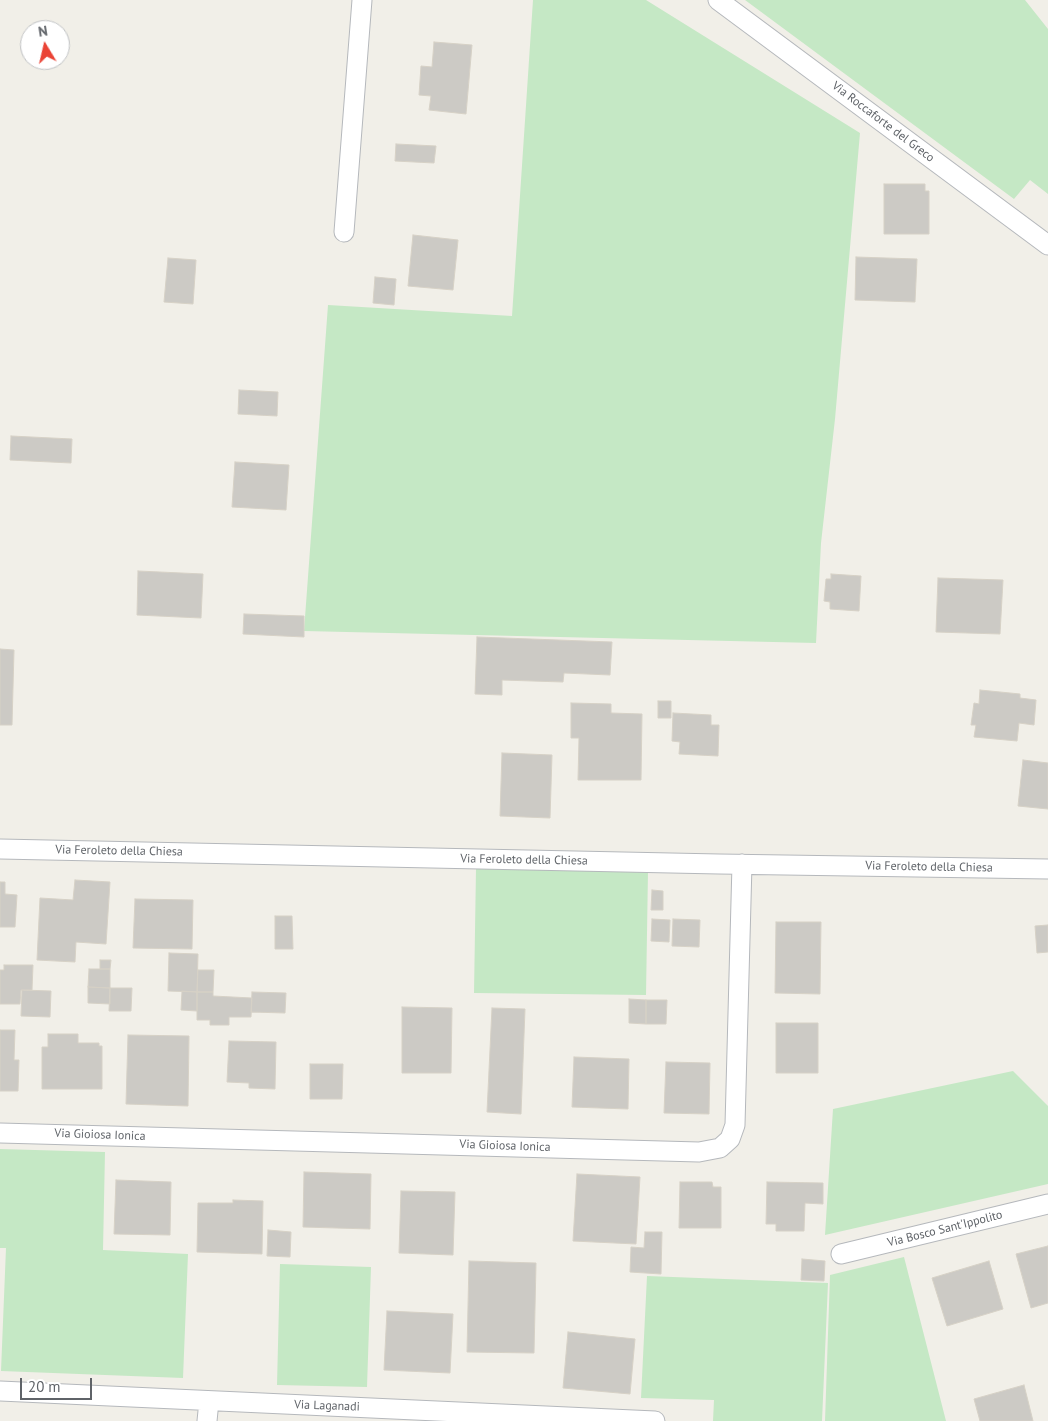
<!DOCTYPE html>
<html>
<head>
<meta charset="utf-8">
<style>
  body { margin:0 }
  #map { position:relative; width:1048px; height:1421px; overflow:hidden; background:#f1efe8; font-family:"PT Sans",sans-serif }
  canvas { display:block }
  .north { position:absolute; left:20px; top:20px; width:50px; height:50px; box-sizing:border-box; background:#fff; border:1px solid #bfc1c3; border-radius:50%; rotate:351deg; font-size:14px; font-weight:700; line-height:20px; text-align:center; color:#5f6368 }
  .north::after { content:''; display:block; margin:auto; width:18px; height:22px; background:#ea4335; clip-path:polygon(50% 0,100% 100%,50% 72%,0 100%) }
  .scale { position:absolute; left:20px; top:1378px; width:72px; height:22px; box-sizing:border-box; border:2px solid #5f6368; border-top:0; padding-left:6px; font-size:15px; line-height:18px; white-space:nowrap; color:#5f6368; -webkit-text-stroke:4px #fff; paint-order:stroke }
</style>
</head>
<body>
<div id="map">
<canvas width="1048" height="1421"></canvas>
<div class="north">N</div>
<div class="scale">20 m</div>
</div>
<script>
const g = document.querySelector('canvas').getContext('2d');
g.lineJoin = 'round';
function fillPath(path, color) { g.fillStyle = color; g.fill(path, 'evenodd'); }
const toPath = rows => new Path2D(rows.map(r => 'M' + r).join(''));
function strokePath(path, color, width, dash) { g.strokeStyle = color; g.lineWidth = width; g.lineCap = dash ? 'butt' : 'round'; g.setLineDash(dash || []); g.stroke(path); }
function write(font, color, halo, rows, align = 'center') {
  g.font = font + ' "PT Sans",sans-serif'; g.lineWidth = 4; g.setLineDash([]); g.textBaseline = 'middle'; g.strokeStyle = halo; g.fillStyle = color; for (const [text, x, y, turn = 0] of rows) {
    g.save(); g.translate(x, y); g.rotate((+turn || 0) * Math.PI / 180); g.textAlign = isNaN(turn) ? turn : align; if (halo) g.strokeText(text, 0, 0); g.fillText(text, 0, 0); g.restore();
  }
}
fillPath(toPath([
  [533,0,646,0,860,133,835,419,821,543,816,643,304,631,328,305,512,316],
  [745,0,1025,0,1048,29,1048,194,1030,180,1014,199],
  [476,869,648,871,646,995,474,993],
  [1013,1071,1048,1106,1048,1184,825,1235,833,1109],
  [0,1149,105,1152,103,1250,188,1254,183,1378,1,1371,6,1248,0,1248],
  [904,1257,946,1421,825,1421,830,1275],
  [280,1264,371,1267,367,1387,277,1385],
  [647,1276,828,1283,822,1421,713,1421,714,1400,641,1398]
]), '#c5e8c5');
const building = toPath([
  [434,42,472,45,466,114,429,110,431,96,419,95,421,66,432,67,434,42],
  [396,144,436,146,434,163,395,161,396,144],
  [884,184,925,184,925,191,929,191,929,234,884,234,884,184],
  [413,235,458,240,453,290,408,286,413,235],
  [856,257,917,259,915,302,855,300,856,257],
  [168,258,196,260,193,304,164,302,168,258],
  [375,277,396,279,394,305,373,303,375,277],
  [239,390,278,392,277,416,238,414,239,390],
  [11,436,72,439,71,463,10,460,11,436],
  [235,462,289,465,286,510,232,507,235,462],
  [138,571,203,574,201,618,137,615,138,571],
  [831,574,861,576,859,611,830,609,830,602,824,601,826,579,831,579,831,574],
  [938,578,1003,580,1000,634,936,632,938,578],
  [244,614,304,616,304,637,243,634,244,614],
  [477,637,612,642,610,675,564,673,563,682,502,680,502,695,475,694,477,637],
  [0,649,14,650,12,725,0,725,0,649],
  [980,690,1020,694,1020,698,1036,700,1034,725,1019,723,1017,741,974,737,976,725,971,725,974,703,979,704,980,690],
  [658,701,671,701,671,718,658,718,658,701],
  [571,703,611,704,611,713,642,714,641,780,578,780,579,738,571,738,571,703],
  [673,713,711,715,711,725,719,725,718,756,679,754,680,742,672,741,673,713],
  [502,753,552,755,550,818,500,816,502,753],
  [1023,760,1048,763,1048,809,1018,806,1023,760],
  [75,880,110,882,106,944,76,942,75,962,37,960,40,898,73,900,75,880],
  [0,882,5,882,5,894,17,895,15,927,0,927,0,882],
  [652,890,663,891,663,910,651,910,652,890],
  [135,899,193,900,192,949,133,948,135,899],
  [275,916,292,916,293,949,275,949,275,916],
  [652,919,670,920,669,942,651,941,652,919],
  [673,919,700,920,699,947,672,946,673,919],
  [776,922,821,922,820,994,775,993,776,922],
  [1048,925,1048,952,1037,953,1035,926,1048,925],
  [169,953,198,954,197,992,168,991,169,953],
  [100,960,111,960,110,969,100,969,100,960],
  [4,965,33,965,32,990,21,990,20,1004,0,1004,0,970,4,970,4,965],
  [89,969,110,969,110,988,88,987,89,969],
  [198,970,214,970,213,992,197,992,198,970],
  [88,987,110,988,110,1004,88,1003,88,987],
  [110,988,132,988,131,1011,109,1011,110,988],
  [22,990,51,991,50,1017,21,1016,22,990],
  [182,991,197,992,197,1011,181,1010,182,991],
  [197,992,213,992,213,996,252,998,251,1017,229,1017,229,1025,210,1025,210,1020,197,1020,197,992],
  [252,992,286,993,285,1013,251,1012,252,992],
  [629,999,646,1000,646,1024,629,1023,629,999],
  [646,1000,667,1000,666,1024,646,1024,646,1000],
  [402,1007,452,1008,451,1073,402,1073,402,1007],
  [492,1008,525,1009,521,1114,487,1112,492,1008],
  [776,1023,818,1023,818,1073,776,1073,776,1023],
  [0,1030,15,1030,14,1060,19,1060,18,1091,0,1091,0,1030],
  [48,1034,78,1034,78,1043,99,1043,99,1046,102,1046,102,1089,42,1089,42,1047,48,1047,48,1034],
  [128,1035,189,1036,188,1106,126,1104,128,1035],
  [229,1041,276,1042,275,1089,249,1088,249,1083,227,1082,229,1041],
  [574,1057,629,1059,628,1109,572,1107,574,1057],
  [666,1062,710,1063,709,1114,664,1113,666,1062],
  [310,1064,343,1064,342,1099,310,1099,310,1064],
  [304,1172,371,1174,370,1229,303,1227,304,1172],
  [577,1174,640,1177,636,1244,573,1241,577,1174],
  [116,1180,171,1182,170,1235,114,1234,116,1180],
  [680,1182,712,1182,713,1187,721,1187,721,1228,679,1228,680,1182],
  [767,1182,823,1183,823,1204,805,1203,804,1231,776,1231,776,1224,766,1224,767,1182],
  [401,1191,455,1192,453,1255,399,1253,401,1191],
  [233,1200,263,1201,262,1254,197,1252,198,1203,233,1203,233,1200],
  [268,1230,291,1232,290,1257,267,1256,268,1230],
  [645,1232,662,1232,661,1274,630,1272,631,1247,644,1248,645,1232],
  [1048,1246,1048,1303,1031,1308,1016,1254,1048,1246],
  [802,1259,825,1261,824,1281,801,1280,802,1259],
  [469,1261,536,1263,534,1353,467,1352,469,1261],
  [989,1261,1003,1309,947,1326,932,1278,989,1261],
  [387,1311,453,1314,450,1373,384,1370,387,1311],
  [568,1332,635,1339,630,1394,563,1388,568,1332],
  [1024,1385,1033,1421,980,1421,974,1399,1024,1385]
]);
fillPath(building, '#cccac5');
strokePath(building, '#d6d1c6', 1);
const street = toPath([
  [718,0,1048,245],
  [344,232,362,0],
  [0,849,719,864,1048,869],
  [0,1133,699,1152,720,1148,730,1139,735,1125,742,864],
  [841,1254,1048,1204],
  [0,1391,655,1421],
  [207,1421,209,1401]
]);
strokePath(street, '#b5b8bc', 21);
strokePath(street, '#fff', 19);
write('12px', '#5f6368', '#fff', [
  ["Via Roccaforte del Greco",883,122,37],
  ["Via Feroleto della Chiesa",119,851,1],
  ["Via Feroleto della Chiesa",524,860,1],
  ["Via Feroleto della Chiesa",929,867,1],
  ["Via Gioiosa Ionica",100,1135,2],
  ["Via Gioiosa Ionica",505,1146,2],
  ["Via Bosco Sant'Ippolito",945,1229,-14],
  ["Via Laganadi",327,1406,2]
]);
</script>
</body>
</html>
